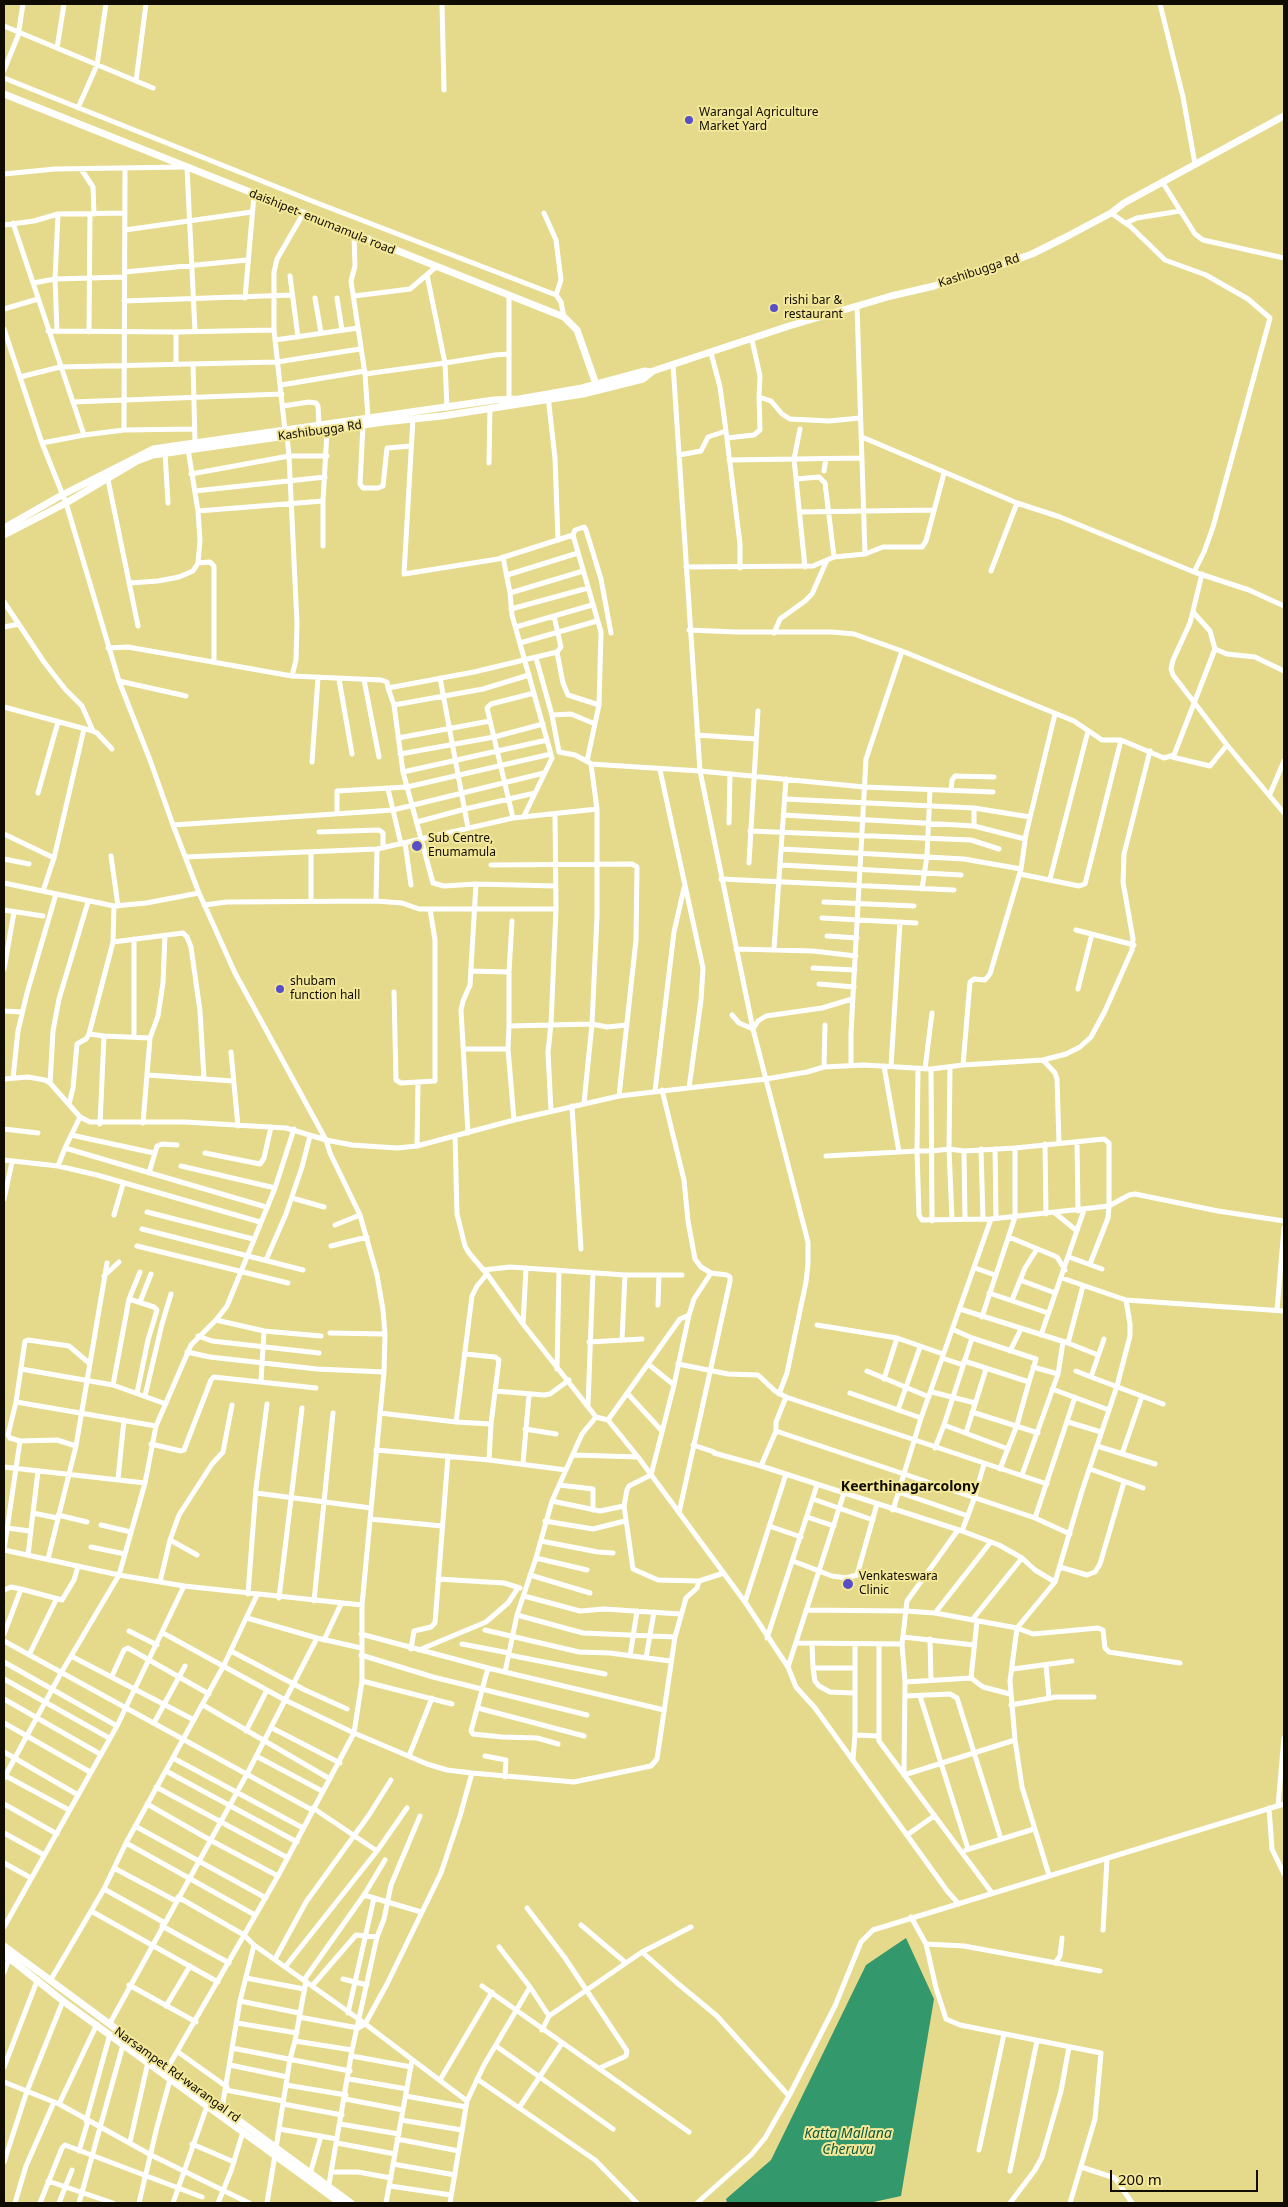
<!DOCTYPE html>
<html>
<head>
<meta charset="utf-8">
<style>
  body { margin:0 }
  #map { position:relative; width:1288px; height:2207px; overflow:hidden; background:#e5da8b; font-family:"Noto Sans",sans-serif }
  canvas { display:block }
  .frame { position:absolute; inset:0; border:5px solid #100c00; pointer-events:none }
  .scale { position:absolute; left:1110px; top:2170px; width:148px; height:22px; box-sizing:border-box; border:2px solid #100c00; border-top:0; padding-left:6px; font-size:15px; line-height:18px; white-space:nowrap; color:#100c00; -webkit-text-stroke:4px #f3e798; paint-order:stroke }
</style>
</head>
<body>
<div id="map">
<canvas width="1288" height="2207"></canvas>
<div class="frame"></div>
<div class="scale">200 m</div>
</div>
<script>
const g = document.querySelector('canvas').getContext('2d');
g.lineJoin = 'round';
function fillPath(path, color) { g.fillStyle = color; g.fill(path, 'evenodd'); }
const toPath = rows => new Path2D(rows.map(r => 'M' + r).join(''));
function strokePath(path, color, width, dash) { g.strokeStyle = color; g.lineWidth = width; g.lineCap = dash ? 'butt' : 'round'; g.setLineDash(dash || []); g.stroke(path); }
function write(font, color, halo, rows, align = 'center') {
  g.font = font + ' "Noto Sans",sans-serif'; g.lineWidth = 4; g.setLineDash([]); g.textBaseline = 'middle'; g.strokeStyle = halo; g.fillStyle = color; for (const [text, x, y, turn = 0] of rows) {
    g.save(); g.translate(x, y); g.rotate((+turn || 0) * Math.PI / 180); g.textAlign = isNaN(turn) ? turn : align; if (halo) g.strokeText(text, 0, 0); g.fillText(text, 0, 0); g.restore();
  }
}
fillPath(toPath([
  [906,1938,934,1999,901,2196,869,2203,727,2203,726,2199,771,2160,866,1965]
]), '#34986d');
strokePath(toPath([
  [442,4,444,90],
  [1160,4,1183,97,1195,164],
  [4,26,153,88],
  [57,48,64,4],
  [4,70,18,36,23,4],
  [4,78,312,201,556,295,561,302,564,317],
  [136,81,146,4],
  [78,108,97,65,106,4],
  [187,168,195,331],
  [81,169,93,187,94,214],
  [4,174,55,169,183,167],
  [1163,183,1195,234,1203,240,1284,258],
  [544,213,556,240,561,280,556,295],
  [1111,213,1131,227,1165,260,1206,275,1248,299,1270,318,1213,527,1204,552,1194,572],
  [13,223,84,435],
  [1126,223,1137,218,1180,211],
  [4,225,34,221,58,214],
  [125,230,252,212],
  [354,235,355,266,351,281,365,374,368,418],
  [125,272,247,260],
  [290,276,298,337],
  [33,283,55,279,124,277],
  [354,296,410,289,436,267],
  [245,298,254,195],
  [315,298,321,333],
  [337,298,342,330],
  [124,301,292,295],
  [857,306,865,554],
  [4,309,38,299],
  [4,329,42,443,66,503,119,681,150,760,173,825,199,893,235,973,326,1140,330,1153,360,1215,377,1275,383,1310,385,1334,384,1372,362,1605,362,1681,354,1733,278,1876,167,2069],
  [48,331,176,332,274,330],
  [57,331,55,279,58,214,125,213],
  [89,332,90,214],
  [275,340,358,328],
  [752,340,760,376,759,397,771,401,782,414,790,419,829,421,860,418],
  [711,353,720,387,726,431,740,544,740,568],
  [176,364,176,332],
  [193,364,195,443],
  [673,364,700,771,753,1029,808,1242,808,1264,806,1282,787,1373,779,1394],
  [365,374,445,363,427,275],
  [20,377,60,367,277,362,360,349],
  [281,385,365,371],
  [548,396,555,458,558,540],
  [509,400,509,296],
  [73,402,282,394],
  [283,406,309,402,316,403,318,406,319,426],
  [447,408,445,363,495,355,509,354],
  [413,418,404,574,498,559,573,535,601,632,599,705,587,761],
  [363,425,360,484,363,488,378,488,383,486,387,448,411,446],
  [800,429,794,459,805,567],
  [124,430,125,168],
  [285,431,274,330,274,272,277,259,303,214],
  [287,436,289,456,297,623,296,660,292,676],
  [862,437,1017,503,1060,517,1194,572,1249,590,1284,606],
  [727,438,754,435,760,430,759,397],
  [42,443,84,435,124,430,193,429],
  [165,453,168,503],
  [679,455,701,451,708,437,726,431],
  [729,460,862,458],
  [489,463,490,407],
  [824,471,826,459],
  [191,474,289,456,327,456],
  [107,475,138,626],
  [796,479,819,477,825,483,834,557],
  [195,491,325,477],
  [198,511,323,501],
  [799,512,934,510],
  [573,535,575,530,584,527,586,530,601,579,611,633],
  [323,546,323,501,327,431],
  [503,557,510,593,512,615,552,758,524,816],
  [198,563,210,562,214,566,214,662],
  [686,567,813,566,834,557,865,554,883,547,922,547,926,541,944,473],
  [991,571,1017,503],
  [1202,574,1190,623,1173,660,1171,669,1173,675,1227,745,1284,813],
  [507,575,578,553],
  [130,583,158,581,179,577,193,571,198,563,200,541,198,511,188,449],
  [510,593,583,571],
  [4,602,44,662,65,689,82,706,93,731],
  [511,609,588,588],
  [554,616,561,647,557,652,474,672,388,688,394,705,403,772,433,883,444,886,476,884,556,886],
  [4,627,19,624],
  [516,627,592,605],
  [689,630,736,632,832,632,854,634,902,651,1074,721,1102,740,1121,740,1164,758,1174,755,1215,649,1210,631,1193,612],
  [774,633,780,619,805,601,812,594,827,560],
  [520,643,597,621],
  [108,648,128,647,292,676,381,680,387,682,388,688],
  [1215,649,1227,654,1255,657,1284,671],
  [557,652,563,683,568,695,599,705],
  [536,658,552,715,559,752,575,755,590,763],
  [440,678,468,828],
  [339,679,352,754],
  [364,680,379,757],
  [119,681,186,696],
  [394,705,483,689,529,675],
  [4,707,93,731,97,733,112,749],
  [552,715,571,714,595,724],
  [697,735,756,739],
  [398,738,490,721],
  [400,754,494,737,543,724],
  [1172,757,1210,766,1227,745],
  [312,762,318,678],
  [660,770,703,968,701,1000,689,1088],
  [403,772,547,740],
  [388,789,401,844],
  [951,790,952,780,955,776,994,777],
  [38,793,58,722],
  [1270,794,1284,761],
  [785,799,974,808,1030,817],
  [337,813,337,791,407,787,551,754],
  [783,815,974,826,1025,839],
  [513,818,487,708,491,704,534,693],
  [417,822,465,809,535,793],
  [729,823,730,774],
  [173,825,393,810,544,773],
  [974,826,974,808],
  [750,831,971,840,999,849],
  [319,832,379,830,383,833,383,848],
  [4,834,54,858],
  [405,843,411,885],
  [782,849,964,859,1021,869,990,974,985,980,974,979,970,982,963,1065],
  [111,856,118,906],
  [185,857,377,849,513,818,597,809,591,764,700,771,864,787,993,792],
  [4,859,29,864],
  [749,863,758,711],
  [491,865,632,864,637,867,636,940,619,1096],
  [782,865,961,875],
  [1021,869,1026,834,1055,714],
  [1020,874,1079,886,1085,884,1121,740],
  [721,879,954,890],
  [1050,879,1088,731],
  [4,883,114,906,146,903,199,893],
  [922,889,927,856,930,790],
  [43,891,54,858,84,729],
  [311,901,311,853],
  [376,901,402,903,419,909,556,909],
  [824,902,914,906],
  [204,905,227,902,376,901,377,849],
  [4,910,43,916],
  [822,918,916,923],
  [1076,930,1134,945],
  [827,936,857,938],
  [134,939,134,1036],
  [113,942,183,933,187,937,191,947,200,1011,204,1079],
  [736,949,813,951,856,956],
  [774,949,786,779],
  [813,968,855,970],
  [4,969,14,912],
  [471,971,509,972],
  [819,984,854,987],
  [1078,989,1092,934],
  [394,992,396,1080,401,1083,435,1081,435,940,430,909],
  [4,1011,22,1012],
  [732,1015,739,1023,753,1029,758,1021,766,1016,822,1008,852,999],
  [509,1026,509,972,512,921],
  [89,1034,104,1036,150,1038,143,1123],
  [150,1038,158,1016,163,983,165,935],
  [463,1049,508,1049,509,1026,592,1024,607,1027,627,1025],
  [508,1049,514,1120],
  [231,1052,238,1126],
  [1043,1060,1055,1073,1057,1079,1059,1143],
  [851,1065,851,1032,866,759,902,651],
  [884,1066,899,1152],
  [891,1066,900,922],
  [824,1067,825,1025],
  [950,1067,949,1149,952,1219],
  [925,1069,932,1013],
  [931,1069,932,1221],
  [148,1075,233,1081],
  [13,1078,18,1031,27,993,56,894],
  [4,1079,28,1077,45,1080,50,1083,80,1117,90,1122,185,1122,286,1128,326,1140,352,1145,397,1148,417,1146,514,1120,619,1096,766,1079,807,1072,824,1067,864,1065,931,1069,963,1065,1043,1060,1066,1054,1080,1047,1091,1037,1105,1011,1132,950,1133,939,1123,882,1124,854,1150,751],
  [50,1083,53,1031,59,999,88,902],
  [662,1090,684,1180,688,1221,695,1259,701,1267,711,1273,727,1275,730,1277,730,1281,679,1513],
  [655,1091,674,932,684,888],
  [584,1103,592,1024,597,916,597,809],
  [69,1104,73,1088,77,1044,86,1039,89,1034,113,942,114,906],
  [572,1106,581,1249],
  [551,1111,548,1052,551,1024,556,909,555,814],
  [100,1124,104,1036],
  [4,1129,38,1133],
  [468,1133,461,1010,463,1001,470,985,476,884],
  [71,1135,154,1153],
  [455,1136,457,1214,465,1246,469,1253,487,1274,523,1324,596,1417,608,1420,638,1457,745,1602,788,1667,796,1687,815,1708,948,1892,959,1904],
  [1077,1142,1078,1211],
  [1045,1144,1046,1214],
  [417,1146,418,1083],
  [65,1148,266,1207],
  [981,1149,983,1219],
  [995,1149,996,1218],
  [964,1151,965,1219],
  [205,1153,260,1164,264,1158,271,1127],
  [826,1156,917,1151,932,1151,949,1149,964,1151,1015,1148,1104,1139,1109,1143,1109,1206,991,1219,922,1220,919,1215,917,1151,918,1069],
  [4,1160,58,1166,97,1175,260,1222],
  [58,1166,65,1148,80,1117],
  [181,1166,275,1188],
  [149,1173,157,1146,162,1144,177,1145],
  [292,1198,324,1207],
  [4,1199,12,1162],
  [147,1212,253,1239],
  [1055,1213,1077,1231],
  [114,1215,123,1184],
  [335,1225,360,1215],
  [142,1229,303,1270],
  [1009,1237,1057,1257,1065,1270],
  [137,1246,288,1283],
  [331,1246,367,1237],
  [1069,1257,1102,1269],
  [266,1260,286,1214,302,1167,310,1136],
  [1090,1264,1108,1218,1109,1206,1129,1195,1135,1194,1218,1211,1284,1221],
  [975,1268,995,1275],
  [483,1270,510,1267,625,1275,682,1275],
  [104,1276,119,1262],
  [1062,1278,1126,1300,1284,1311],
  [1020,1280,1055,1293],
  [989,1293,1048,1313],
  [1012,1300,1025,1268,1037,1249],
  [140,1302,151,1274],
  [658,1305,659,1275],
  [960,1309,1068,1343,1098,1355],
  [1277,1310,1284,1228],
  [982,1317,1015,1217,1015,1148],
  [216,1320,264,1331,321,1336],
  [523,1324,526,1269],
  [817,1325,897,1338,943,1354],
  [952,1329,972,1338,1036,1359,1029,1382,964,1361],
  [330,1333,385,1334],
  [1041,1335,1084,1210],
  [198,1336,212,1341,319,1353],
  [1104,1339,1091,1377,1163,1404],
  [622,1340,625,1275],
  [589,1342,642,1339],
  [1068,1343,1083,1286],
  [1010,1351,1021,1329],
  [187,1352,210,1357,317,1369,384,1372],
  [465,1354,495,1357,499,1360,491,1424,489,1460],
  [942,1358,963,1365],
  [648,1364,674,1385],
  [678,1364,728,1374,758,1375,775,1391,786,1397,1047,1484],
  [21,1369,113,1385,166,1404],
  [557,1369,559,1271],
  [867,1371,929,1397],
  [1076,1371,1091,1377],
  [1058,1374,1063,1342],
  [884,1379,897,1338],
  [261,1381,264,1331],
  [113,1385,129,1299],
  [1052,1389,1109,1410],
  [495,1391,544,1395,550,1394,569,1380],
  [932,1392,975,1403],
  [137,1393,148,1340,157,1310,154,1307,129,1299,140,1272],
  [627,1393,662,1431],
  [850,1393,921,1418],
  [145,1396,162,1324,171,1294],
  [786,1397,776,1422,776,1431,761,1466,962,1531,999,1545,1022,1558,1035,1570,1055,1582],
  [16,1402,156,1426],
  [588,1405,593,1273],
  [898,1410,920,1347],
  [972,1412,1038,1433],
  [380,1413,456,1422,491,1424],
  [608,1420,680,1319,689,1315,694,1299,711,1273],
  [456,1422,472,1296,477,1286,487,1274],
  [1068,1422,1101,1432],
  [944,1425,1008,1449],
  [525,1429,556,1434],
  [776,1431,1035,1518,1070,1534],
  [966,1433,986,1369],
  [151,1444,181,1451,184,1450,211,1380,214,1377,316,1388],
  [693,1445,714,1452],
  [76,1446,57,1440,20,1441,10,1438,8,1435,16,1402,25,1341,28,1340,69,1346,89,1363],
  [1097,1446,1155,1464],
  [935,1448,944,1425,972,1338],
  [376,1450,489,1460,566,1470],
  [714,1453,761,1466],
  [1122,1454,1142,1396],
  [574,1455,638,1457],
  [523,1463,529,1395],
  [4,1467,145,1483],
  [1000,1469,1017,1425,1029,1382],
  [1090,1469,1143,1488],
  [1022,1475,1058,1374,1033,1367],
  [118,1479,124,1420],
  [559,1485,593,1489,593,1510],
  [898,1492,968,1516],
  [256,1493,371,1508],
  [813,1499,873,1520],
  [552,1501,600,1511,624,1506,627,1490,629,1486,651,1475,674,1385,689,1315],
  [624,1506,633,1569,658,1580,699,1581,724,1573],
  [893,1510,921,1418,991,1219],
  [33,1513,57,1518],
  [58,1515,87,1522],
  [807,1517,834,1526],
  [1035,1518,1075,1397],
  [370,1519,442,1526],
  [545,1521,593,1529,625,1521],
  [101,1525,131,1532],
  [769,1526,801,1537],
  [7,1528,30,1531],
  [958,1530,907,1601,902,1644,905,1682,904,1775,1015,1740],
  [962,1531,974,1499,984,1464],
  [170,1540,197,1555],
  [541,1541,598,1552,613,1553],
  [91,1547,125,1554],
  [4,1550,119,1575,184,1586],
  [4,1550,20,1441],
  [28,1555,38,1471],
  [536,1558,587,1570],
  [48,1559,76,1446,107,1263],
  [793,1561,832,1576,846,1578,857,1575,877,1504],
  [1060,1567,1087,1575,1095,1572,1100,1564,1124,1482],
  [530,1575,590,1593],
  [438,1579,504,1583,520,1588],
  [160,1582,170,1540,179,1515,212,1464,223,1452,232,1405],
  [4,1590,11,1587,21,1589],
  [248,1594,256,1488,267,1404],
  [524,1596,580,1611,604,1609,680,1614],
  [279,1598,302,1408],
  [314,1601,333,1413],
  [745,1602,786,1474],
  [806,1610,906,1611,935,1613,1017,1628,1033,1634,1098,1628,1103,1630,1105,1648,1109,1652,1180,1663],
  [935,1613,990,1543],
  [517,1615,583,1633,675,1637],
  [247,1618,317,1638,361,1648],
  [972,1620,1022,1558],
  [485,1630,579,1652,610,1653,670,1661],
  [129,1631,157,1645],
  [163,1633,285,1700,354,1733,427,1764,447,1770,472,1773,574,1782,651,1766,657,1759,675,1637,686,1598,697,1588,699,1581],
  [4,1634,21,1589,62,1600,74,1580,78,1566],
  [361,1634,488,1668,664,1710],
  [903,1637,974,1645],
  [767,1638,817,1485],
  [930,1639,931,1680],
  [324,1640,341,1604],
  [4,1641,312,1810],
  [798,1643,902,1644],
  [462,1644,509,1653],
  [812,1644,813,1668,815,1681,819,1686,830,1692,854,1693],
  [879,1645,879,1741,992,1893],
  [411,1649,414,1631,431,1627,435,1623,448,1456],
  [419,1650,486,1622,508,1603,518,1588],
  [231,1651,305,1690,347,1709],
  [29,1655,56,1600],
  [361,1655,433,1677,587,1715],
  [509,1655,605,1674],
  [71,1656,194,1720],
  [630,1656,637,1611],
  [646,1658,654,1612],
  [4,1662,117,1726],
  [1046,1665,1049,1698],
  [788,1667,844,1493],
  [488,1668,471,1731,473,1734,502,1737,537,1738,558,1744],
  [813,1668,855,1668],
  [1013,1669,1072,1661],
  [505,1672,517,1615,536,1558,552,1501,582,1434,596,1417],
  [112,1676,124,1650,128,1648,209,1694],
  [971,1678,977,1621],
  [4,1679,109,1738],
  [362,1681,452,1704],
  [905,1682,971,1678,983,1687,1010,1694],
  [905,1696,950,1694,957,1698,1001,1839],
  [920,1696,968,1849],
  [4,1699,100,1754],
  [203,1705,330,1779],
  [1011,1705,1056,1697,1094,1697],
  [478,1708,584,1736],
  [4,1723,90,1772],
  [154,1723,185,1666],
  [272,1728,340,1763],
  [246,1731,267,1690],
  [855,1735,878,1736],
  [4,1752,78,1795],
  [256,1756,322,1791],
  [409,1756,432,1698],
  [485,1756,506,1760,505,1777],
  [173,1758,303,1828],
  [853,1759,855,1735,855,1645],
  [166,1771,297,1842],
  [4,1775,69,1810],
  [4,1778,61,1673,119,1575,145,1483,156,1426,191,1345,216,1320,227,1306,275,1188,294,1129],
  [156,1787,288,1858],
  [4,1804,57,1834],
  [147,1804,210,1840,278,1876],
  [1278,1806,1284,1738],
  [313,1808,377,1851],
  [1269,1808,1272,1849,1284,1874],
  [135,1826,266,1898],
  [4,1833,44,1855],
  [907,1835,934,1816],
  [126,1843,255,1915],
  [966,1850,1034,1829],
  [4,1863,31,1878],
  [114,1868,176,1901],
  [1049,1875,1022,1787,1015,1740,1010,1681,1017,1628,1055,1582,1082,1491,1117,1386,1130,1336,1130,1324,1126,1300],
  [104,1889,165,1923],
  [364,1895,421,1912],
  [178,1897,244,1935,254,1945,360,2020,467,2101],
  [527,1908,565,1958,627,2051,626,2056,600,2068],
  [91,1911,218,1982],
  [911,1917,926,1944,936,1988,946,2019,960,2025,1101,2053,1095,2119,1070,2203],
  [581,1925,626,1963],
  [162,1926,229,1963],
  [4,1927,117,1726,184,1586,362,1605],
  [1103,1930,1107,1859],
  [926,1944,964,1946,1100,1971],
  [499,1947,530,1987,549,2016,642,1952,691,1927],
  [642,1952,676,1982,717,2016,789,2096],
  [275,1959,306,1902,369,1815,391,1780],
  [1055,1963,1060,1956,1062,1938],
  [285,1967,377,1851,407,1808],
  [4,1972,9,1959],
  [246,1978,304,1989],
  [343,1979,367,1985],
  [304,1980,364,1895,385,1860],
  [50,1981,104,1889,126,1843,224,1665,257,1595],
  [129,1985,196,2022],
  [312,1986,356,1935,377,1937],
  [482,1986,689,2132],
  [240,2001,299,2013],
  [166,2006,190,1966],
  [348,2013,374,1898],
  [299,2017,358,2028,365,2024,387,1984,441,1873,460,1816,472,1773],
  [237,2023,297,2033],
  [109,2025,247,1774,317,1638],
  [542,2030,549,2016],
  [295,2041,352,2050],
  [496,2046,613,2129],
  [232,2048,350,2071],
  [178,2052,227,2087],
  [352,2056,411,2067],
  [230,2065,287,2077],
  [4,2067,37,1981],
  [349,2079,407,2089],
  [477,2079,595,2160,637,2203],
  [440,2080,492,1992],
  [4,2082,59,2104,151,2155,249,2203],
  [286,2085,346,2095],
  [226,2090,283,2101],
  [406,2096,466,2107],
  [345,2099,403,2110],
  [59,2104,97,2024],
  [283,2104,342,2115],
  [222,2108,240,2001,254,1945],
  [519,2108,562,2043],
  [401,2120,462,2130],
  [86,2121,110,2034],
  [340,2124,399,2134],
  [279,2129,337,2139],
  [397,2139,459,2151],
  [130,2142,148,2062],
  [337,2143,395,2154],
  [192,2144,234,2162],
  [276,2148,290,2059,295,2041,306,1981],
  [979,2150,1004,2034],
  [79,2151,88,2121],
  [4,2162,27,2091,63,2001],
  [393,2164,455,2175],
  [1081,2167,1115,2178,1132,2203],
  [1010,2171,1037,2041],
  [332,2172,358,2172,391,2178],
  [310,2174,321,2136],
  [48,2181,113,2203],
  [390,2186,451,2195],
  [328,2190,352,2050,377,1937,384,1919,391,1885,420,1816],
  [15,2203,26,2166,54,2102],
  [40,2203,62,2148,65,2145,202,2197],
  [59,2203,72,2170],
  [79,2203,123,2045],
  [139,2203,157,2127,171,2076],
  [173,2203,207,2106],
  [218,2203,231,2171,243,2132],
  [267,2203,275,2155],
  [386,2203,412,2060],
  [450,2203,467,2101,484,2065,530,1987],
  [697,2203,751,2155,765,2138,789,2096,835,2006,861,1942,873,1930,1284,1804],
  [1010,2203,1035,2170,1042,2157,1061,2091,1069,2047]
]), '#fff', 5);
strokePath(toPath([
  [4,94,564,317,577,330,598,390],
  [4,528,62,495,153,449,494,400,519,399,582,388,645,371,651,372],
  [4,535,66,503,137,461,153,455,384,422,442,416,583,394,643,379,653,371,789,326,891,296,934,286,968,274,982,272,1032,254,1064,238,1111,213,1124,203,1284,116],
  [4,1946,150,2054,172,2073,222,2108,351,2203],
  [4,1954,63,2001,340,2203]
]), '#fff', 7);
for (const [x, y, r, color] of [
  [689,120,5,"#584fc7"],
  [774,308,5,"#584fc7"],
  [417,846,6,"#584fc7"],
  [280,989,5,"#584fc7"],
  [848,1584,6,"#584fc7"]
]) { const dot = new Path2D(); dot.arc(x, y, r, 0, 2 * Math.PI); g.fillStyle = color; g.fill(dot); strokePath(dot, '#f3e798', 2); }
write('12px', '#100c00', '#f3e798', [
  ["Warangal Agriculture",699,113],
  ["Market Yard",699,127],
  ["rishi bar &",784,301],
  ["restaurant",784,315],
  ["Sub Centre,",428,839],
  ["Enumamula",428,853],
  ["shubam",290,982],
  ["function hall",290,996],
  ["Venkateswara",859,1577],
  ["Clinic",859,1591]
], 'left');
write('12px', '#100c00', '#f3e798', [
  ["daishipet- enumamula road",322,222,22],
  ["Kashibugga Rd",979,271,-18],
  ["Kashibugga Rd",320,431,-8],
  ["Narsampet Rd-warangal rd",177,2075,36]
]);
write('bold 14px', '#100c00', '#f3e798', [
  ["Keerthinagarcolony",910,1487]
]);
write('italic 14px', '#105b3d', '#f3e798', [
  ["Katta Mallana",848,2134],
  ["Cheruvu",848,2150]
]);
</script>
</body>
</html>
